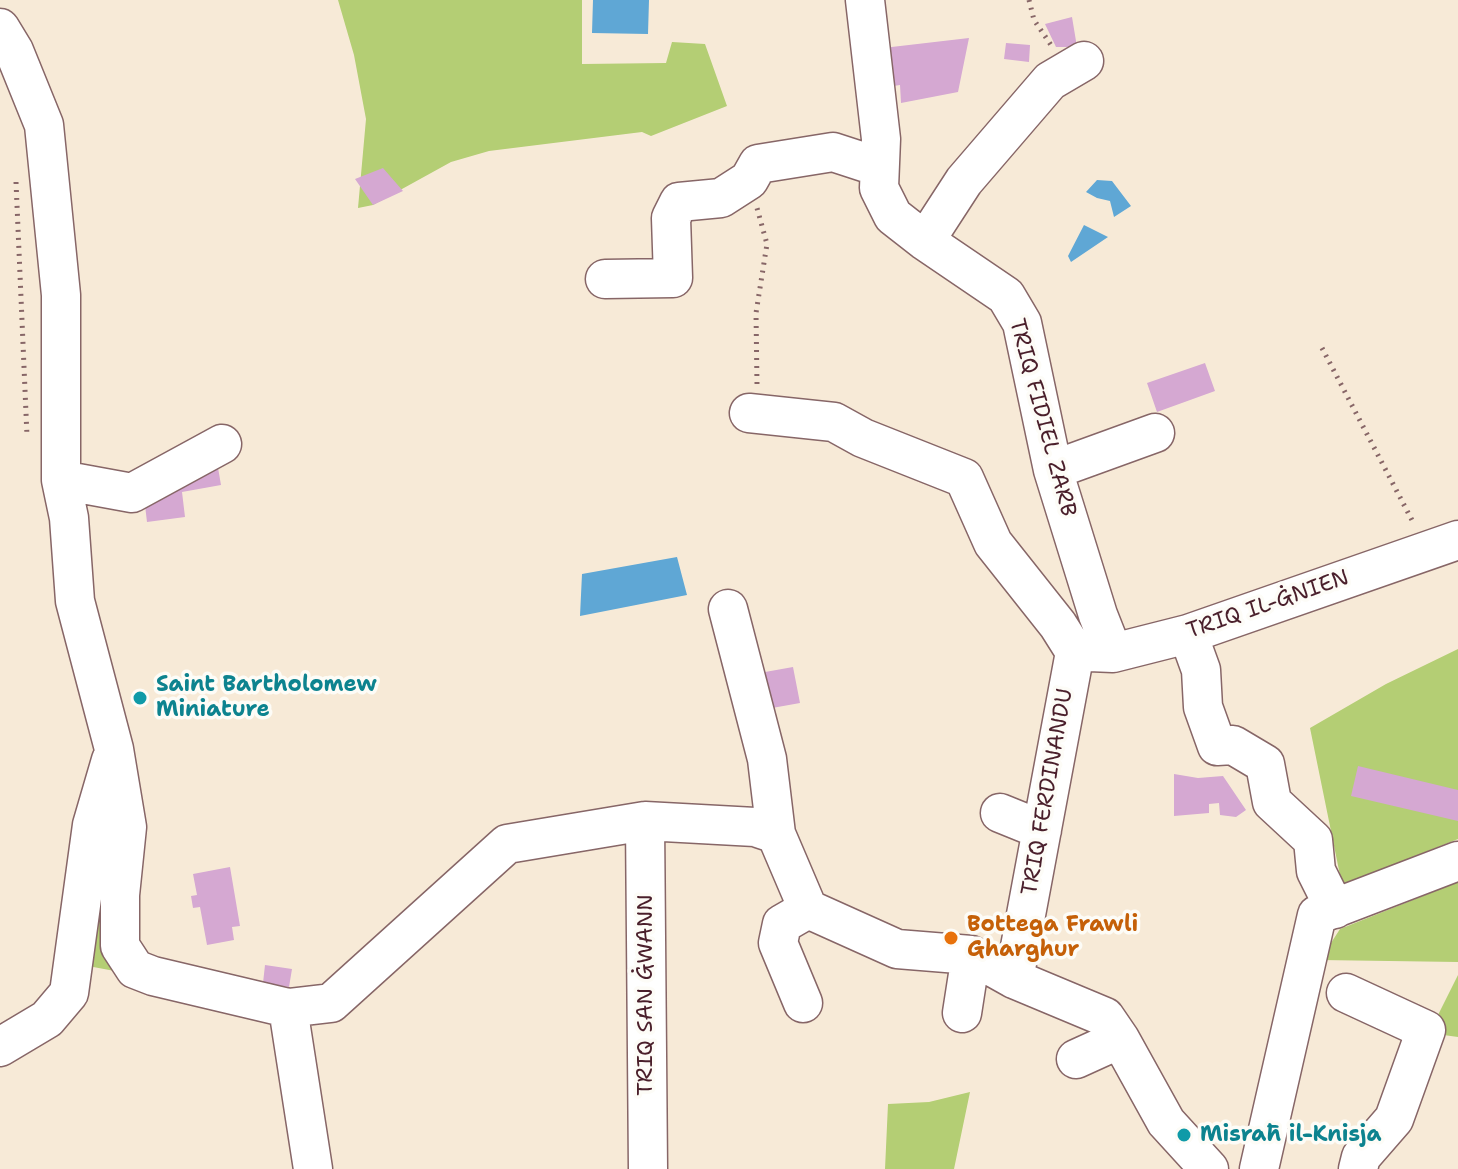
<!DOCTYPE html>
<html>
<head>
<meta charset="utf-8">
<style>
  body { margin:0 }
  canvas { display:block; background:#f7ead7 }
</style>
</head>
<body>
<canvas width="1458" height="1169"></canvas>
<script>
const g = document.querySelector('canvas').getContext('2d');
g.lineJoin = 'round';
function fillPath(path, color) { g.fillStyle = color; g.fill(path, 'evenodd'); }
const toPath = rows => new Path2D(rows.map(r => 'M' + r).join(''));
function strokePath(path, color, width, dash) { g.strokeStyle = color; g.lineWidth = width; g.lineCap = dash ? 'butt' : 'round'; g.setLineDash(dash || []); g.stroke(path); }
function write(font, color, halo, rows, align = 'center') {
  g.font = font + ' "Shantell Sans",sans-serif'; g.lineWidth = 7; g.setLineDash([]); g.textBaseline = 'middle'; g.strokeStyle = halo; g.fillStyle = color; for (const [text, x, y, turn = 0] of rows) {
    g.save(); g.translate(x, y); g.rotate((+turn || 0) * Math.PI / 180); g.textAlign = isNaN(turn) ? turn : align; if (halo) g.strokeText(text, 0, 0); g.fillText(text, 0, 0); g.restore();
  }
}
fillPath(toPath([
  [338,0,582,0,582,64,666,63,672,42,705,44,727,106,651,136,642,132,489,151,451,162,373,205,358,208,366,119,354,55],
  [1458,649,1458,839,1342,885,1310,728,1386,684],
  [99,829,120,972,88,966],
  [1458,882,1458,962,1320,960,1340,929],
  [1458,975,1458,1037,1429,1033],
  [970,1092,954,1169,885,1169,888,1104,929,1102]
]), '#b4ce74');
fillPath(toPath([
  [593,0,649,0,648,34,592,33],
  [1097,180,1112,181,1131,206,1114,217,1110,201,1097,198,1086,192],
  [1084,225,1108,237,1071,262,1068,256],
  [677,557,687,595,580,616,582,574]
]), '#5fa7d5');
fillPath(toPath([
  [1072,17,1077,47,1056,47,1045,24],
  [969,38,958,92,901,103,900,85,887,87,883,48],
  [1006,43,1030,45,1029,62,1004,59],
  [383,168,403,191,373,205,355,179],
  [1205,363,1215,391,1157,412,1147,383],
  [217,462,221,485,182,492,185,517,147,522,144,497],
  [793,667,800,703,761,710,754,674],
  [1358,766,1458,790,1458,821,1351,796],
  [1174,774,1198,778,1223,776,1246,810,1236,817,1220,815,1219,803,1209,804,1209,813,1174,816],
  [230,867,240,926,232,927,234,940,207,945,200,907,193,908,191,896,197,895,193,874],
  [265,965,292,969,289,987,263,983]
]), '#d5a8d2');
const minor = toPath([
  [865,0,881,139,879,188,893,216,925,241,1006,296,1022,323,1053,470,1098,615,1113,653],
  [0,28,14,51,44,125,61,295,61,480,69,518,75,601,114,749,127,827,120,895,120,946,135,969,153,976,288,1008,331,1003,507,844,645,821,755,827,776,834,808,909,897,949,971,955,1014,979,1105,1017,1120,1039,1166,1122,1209,1169],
  [925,241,964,181,1050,81,1084,61],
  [605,279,673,278,671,218,679,202,721,198,749,180,758,164,833,152,879,167],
  [749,413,834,422,863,438,964,478,993,543,1058,625,1075,652],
  [1053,470,1155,433],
  [61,480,132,493,222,444],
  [728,609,767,759,776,834],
  [1188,634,1201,670,1203,707,1217,746,1233,745,1265,764,1272,802,1313,840,1316,871,1335,909],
  [1089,652,1113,653,1188,634,1458,540],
  [1000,813,1042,830],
  [645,821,648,1169],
  [1014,979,1075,652],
  [1346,993,1426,1030,1394,1119,1361,1157,1358,1169],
  [803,1003,778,943,782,924,808,909],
  [288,1008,313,1169],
  [962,1013,971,955],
  [0,1047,47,1019,69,993,92,825,111,760],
  [1076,1059,1120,1039],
  [1259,1169,1317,915,1458,861]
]);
strokePath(minor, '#876667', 41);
strokePath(toPath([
  [1029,0,1034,20,1051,45],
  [16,182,27,436],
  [1322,348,1414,524],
  [757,384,756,313,767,244,757,208]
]), '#876667', 5, [2, 6]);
strokePath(minor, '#fff', 38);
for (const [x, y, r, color] of [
  [140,698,8,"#0f9aa8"],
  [951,938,8,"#e8710a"],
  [1184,1135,8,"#0f9aa8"]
]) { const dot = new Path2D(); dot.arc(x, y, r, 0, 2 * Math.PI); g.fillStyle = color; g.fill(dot); strokePath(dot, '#fdfcf7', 3); }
write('22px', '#4a1f2b', '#fdfcf7', [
  ["TRIQ FIDIEL ZARB",1042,418,75],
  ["TRIQ IL-ĠNIEN",1268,605,-19],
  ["TRIQ FERDINANDU",1048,792,-80],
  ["TRIQ SAN ĠWANN",646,995,-90]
]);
write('bold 22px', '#0d838f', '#fdfcf7', [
  ["Saint Bartholomew",156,685],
  ["Miniature",156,710],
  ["Misraħ il-Knisja",1200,1135]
], 'left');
write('bold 22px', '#c56008', '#fdfcf7', [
  ["Bottega Frawli",967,925],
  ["Gharghur",967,950]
], 'left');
</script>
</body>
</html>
